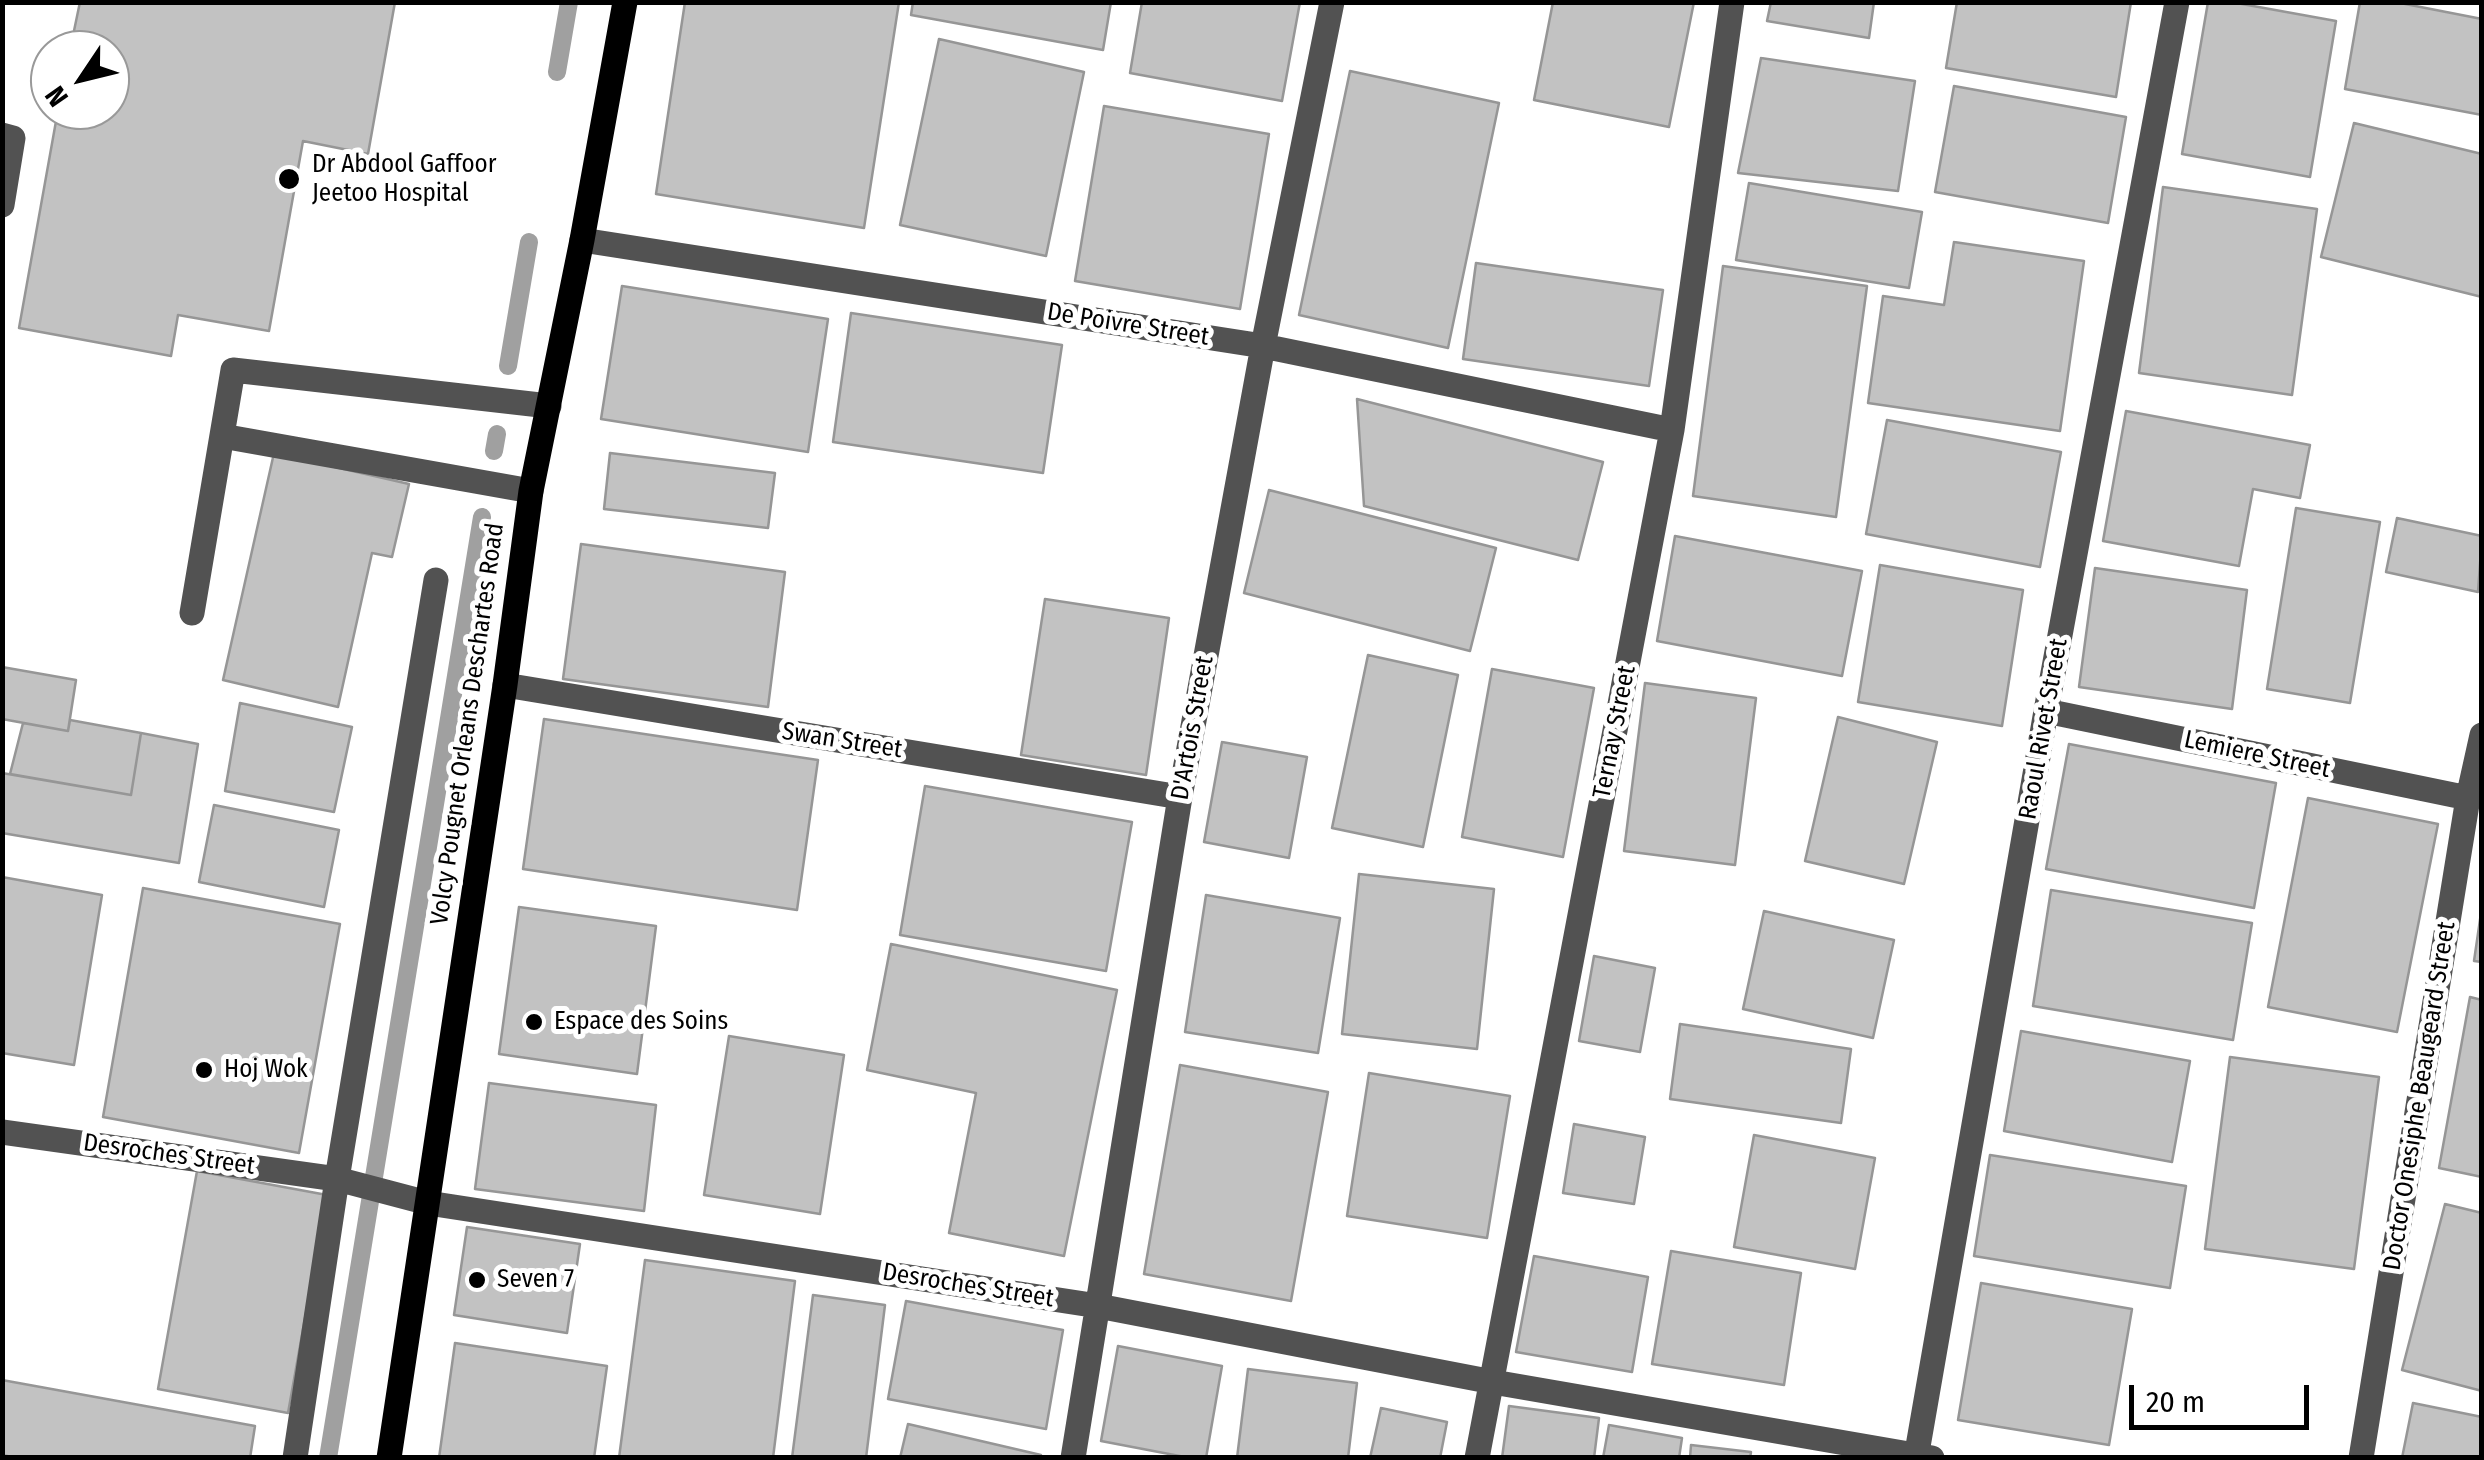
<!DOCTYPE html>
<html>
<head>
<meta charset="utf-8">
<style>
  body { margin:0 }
  #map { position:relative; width:2484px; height:1460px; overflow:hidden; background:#fff; font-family:"Fira Sans Condensed",sans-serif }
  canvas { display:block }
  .frame { position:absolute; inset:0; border:5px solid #000; pointer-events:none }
  .north { position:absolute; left:30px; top:30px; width:100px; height:100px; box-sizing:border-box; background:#fff; border:2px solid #999; border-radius:50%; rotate:235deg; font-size:28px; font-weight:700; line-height:40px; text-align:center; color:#000 }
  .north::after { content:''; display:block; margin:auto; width:35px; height:45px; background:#000; clip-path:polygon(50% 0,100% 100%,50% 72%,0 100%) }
  .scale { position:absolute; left:2129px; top:1385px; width:180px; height:45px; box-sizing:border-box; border:5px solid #000; border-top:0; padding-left:12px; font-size:30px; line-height:35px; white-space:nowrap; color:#000; -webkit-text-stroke:8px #fff; paint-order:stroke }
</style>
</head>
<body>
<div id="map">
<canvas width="2484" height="1460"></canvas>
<div class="frame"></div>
<div class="north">N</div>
<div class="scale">20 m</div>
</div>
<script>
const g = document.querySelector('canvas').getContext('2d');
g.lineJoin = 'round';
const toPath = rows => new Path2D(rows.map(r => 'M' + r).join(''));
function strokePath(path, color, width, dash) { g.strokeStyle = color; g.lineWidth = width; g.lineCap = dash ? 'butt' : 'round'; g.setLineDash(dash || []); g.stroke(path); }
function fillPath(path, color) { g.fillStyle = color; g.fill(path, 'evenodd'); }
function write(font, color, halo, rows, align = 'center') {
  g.font = font + ' "Fira Sans Condensed",sans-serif'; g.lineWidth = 10; g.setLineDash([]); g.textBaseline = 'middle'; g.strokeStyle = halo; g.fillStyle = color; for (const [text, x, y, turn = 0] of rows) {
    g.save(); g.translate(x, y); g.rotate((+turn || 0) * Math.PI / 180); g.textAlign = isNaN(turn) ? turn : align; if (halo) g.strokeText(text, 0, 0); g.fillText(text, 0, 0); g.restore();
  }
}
strokePath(toPath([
  [557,72,569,2],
  [508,366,529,242],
  [494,451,497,434],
  [328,1458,482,517]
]), '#a0a0a0', 18);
const building = toPath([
  [80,2,395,2,368,154,303,141,269,331,178,315,171,356,19,328,58,110,110,110,110,50,70,50,80,2],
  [685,2,899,2,864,228,656,194,685,2],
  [913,2,1111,2,1103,50,911,15,913,2],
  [1142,2,1300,2,1282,101,1130,73,1142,2],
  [1553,2,1694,2,1669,127,1534,100,1553,2],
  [1771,2,1874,2,1869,38,1767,21,1771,2],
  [1957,2,2131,2,2116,97,1946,68,1957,2],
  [2208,2,2231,2,2336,21,2310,177,2182,154,2208,2],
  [2360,2,2395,2,2482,19,2482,115,2345,89,2360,2],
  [939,39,1084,72,1046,256,900,225,939,39],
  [1761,58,1915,81,1898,191,1738,173,1761,58],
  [1350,71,1499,103,1448,348,1299,315,1350,71],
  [1954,86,2126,117,2108,223,1935,192,1954,86],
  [1104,106,1269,134,1240,309,1075,281,1104,106],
  [2354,123,2482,154,2482,297,2321,257,2354,123],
  [1749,183,1922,212,1909,288,1736,260,1749,183],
  [2163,187,2317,209,2292,395,2139,373,2163,187],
  [1954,242,2084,261,2060,431,1868,403,1883,296,1944,305,1954,242],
  [1476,263,1663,290,1649,386,1463,359,1476,263],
  [1723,266,1867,286,1836,517,1693,496,1723,266],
  [622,286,828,319,808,452,601,419,622,286],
  [851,313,1062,345,1043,473,833,442,851,313],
  [1357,399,1603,462,1578,560,1364,506,1357,399],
  [2126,411,2310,445,2300,498,2253,489,2239,566,2103,541,2126,411],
  [1887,420,2061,452,2040,567,1866,534,1887,420],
  [274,453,409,484,392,557,372,553,338,707,223,680,274,453],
  [610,453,775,473,768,528,604,509,610,453],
  [1269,490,1496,548,1470,651,1244,593,1269,490],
  [2296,508,2380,522,2350,703,2267,689,2296,508],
  [2397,518,2482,536,2478,592,2386,572,2397,518],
  [1675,536,1862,571,1842,676,1657,641,1675,536],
  [581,544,785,572,768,707,563,679,581,544],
  [1880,565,2023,590,2002,726,1858,702,1880,565],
  [2095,568,2247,590,2232,709,2079,687,2095,568],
  [1045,599,1169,618,1146,775,1021,755,1045,599],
  [1368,655,1458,675,1423,847,1332,828,1368,655],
  [2,667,76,680,68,731,2,719,2,667],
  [1492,669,1594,688,1563,857,1462,837,1492,669],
  [1645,683,1756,698,1735,865,1624,851,1645,683],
  [240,703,352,727,334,812,225,791,240,703],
  [1838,717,1937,742,1904,884,1805,861,1838,717],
  [544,719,818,760,797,910,523,869,544,719],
  [70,720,141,733,131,795,10,774,23,723,68,731,70,720],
  [141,733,198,744,179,863,2,833,2,773,131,795,141,733],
  [1222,742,1307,757,1289,858,1204,842,1222,742],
  [2069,744,2276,783,2254,908,2046,869,2069,744],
  [925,786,1132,822,1106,971,900,935,925,786],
  [2308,798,2438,824,2397,1032,2268,1007,2308,798],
  [214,805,339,830,324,907,199,882,214,805],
  [1359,874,1494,889,1477,1049,1342,1034,1359,874],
  [2,877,102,895,74,1065,2,1053,2,877],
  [143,888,340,924,299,1153,103,1117,143,888],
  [2051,890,2252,923,2233,1040,2033,1006,2051,890],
  [1206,895,1340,918,1318,1053,1185,1032,1206,895],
  [2482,906,2482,962,2474,961,2482,906],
  [519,907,656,926,637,1074,499,1054,519,907],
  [1764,911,1894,940,1873,1038,1743,1009,1764,911],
  [891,944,1117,990,1064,1256,949,1233,976,1093,867,1070,891,944],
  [1594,956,1655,968,1640,1052,1579,1041,1594,956],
  [2470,997,2482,1000,2482,1177,2439,1168,2470,997],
  [1680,1024,1851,1049,1841,1123,1670,1099,1680,1024],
  [2021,1031,2190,1061,2172,1162,2004,1131,2021,1031],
  [729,1036,844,1055,820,1214,704,1195,729,1036],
  [2230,1057,2379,1077,2354,1269,2205,1249,2230,1057],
  [1180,1065,1328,1092,1291,1301,1144,1274,1180,1065],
  [1369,1073,1510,1096,1487,1238,1347,1216,1369,1073],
  [489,1083,656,1105,644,1211,475,1189,489,1083],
  [1574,1124,1645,1137,1634,1204,1563,1193,1574,1124],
  [1754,1135,1875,1158,1855,1269,1734,1247,1754,1135],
  [1990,1155,2186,1186,2170,1288,1974,1256,1990,1155],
  [197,1171,327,1195,288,1413,158,1389,197,1171],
  [2445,1204,2482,1213,2482,1391,2402,1370,2445,1204],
  [467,1227,580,1244,567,1333,454,1315,467,1227],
  [1671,1251,1801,1273,1784,1385,1652,1364,1671,1251],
  [1534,1256,1648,1277,1632,1372,1516,1352,1534,1256],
  [645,1260,795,1281,773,1458,619,1458,645,1260],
  [1981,1283,2132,1309,2109,1445,1958,1420,1981,1283],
  [813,1295,885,1305,866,1458,792,1458,813,1295],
  [906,1301,1063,1330,1046,1429,888,1399,906,1301],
  [455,1343,607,1366,594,1458,439,1458,455,1343],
  [1118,1346,1222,1366,1206,1458,1190,1458,1101,1441,1118,1346],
  [1248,1369,1357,1383,1348,1458,1237,1458,1248,1369],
  [2,1380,255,1426,250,1458,18,1458,2,1455,2,1380],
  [2413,1403,2482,1417,2482,1458,2402,1458,2413,1403],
  [1509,1406,1599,1418,1594,1458,1502,1458,1509,1406],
  [1381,1408,1447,1422,1440,1458,1370,1458,1381,1408],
  [908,1424,1041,1455,1041,1458,900,1458,908,1424],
  [1609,1425,1682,1438,1679,1458,1603,1458,1609,1425],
  [1691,1445,1751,1452,1750,1458,1690,1458,1691,1445]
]);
fillPath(building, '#c2c2c2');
strokePath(building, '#969696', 2.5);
strokePath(toPath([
  [2,135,13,138,2,205],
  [582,240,1263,346,1672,430],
  [222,436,531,491],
  [192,613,233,370,549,406],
  [505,685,1180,797],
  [2046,711,2468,798],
  [2,1132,337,1179,428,1203,1098,1306,1493,1382,1932,1458],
  [295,1458,337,1179,436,580],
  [1073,1458,1180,797,1263,346,1332,2],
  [1477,1458,1672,430,1732,2],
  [1916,1458,2046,711,2177,2],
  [2361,1458,2468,798,2482,735]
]), '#525252', 25);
strokePath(toPath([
  [389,1458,505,685,531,491,582,240,625,2]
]), '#000', 25);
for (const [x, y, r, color] of [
  [289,179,12,"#000"],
  [534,1022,10,"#000"],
  [204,1070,10,"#000"],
  [477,1280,10,"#000"]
]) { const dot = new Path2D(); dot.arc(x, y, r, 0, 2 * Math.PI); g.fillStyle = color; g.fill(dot); strokePath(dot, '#fff', 4); }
write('25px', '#000', '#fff', [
  ["Dr Abdool Gaffoor",312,165],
  ["Jeetoo Hospital",312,194],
  ["Espace des Soins",554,1022],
  ["Hoj Wok",224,1070],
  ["Seven 7",497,1280]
], 'left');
write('25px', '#000', '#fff', [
  ["De Poivre Street",1128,325,9],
  ["Volcy Pougnet Orleans Deschartes Road",468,724,-82],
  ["D'Artois Street",1193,728,-80],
  ["Raoul Rivet Street",2044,729,-80],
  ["Ternay Street",1615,732,-79],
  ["Swan Street",842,741,9],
  ["Lemiere Street",2257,755,12],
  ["Doctor Onesiphe Beaugeard Street",2420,1096,-81],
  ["Desroches Street",169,1155,8],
  ["Desroches Street",968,1286,9]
]);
</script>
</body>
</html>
